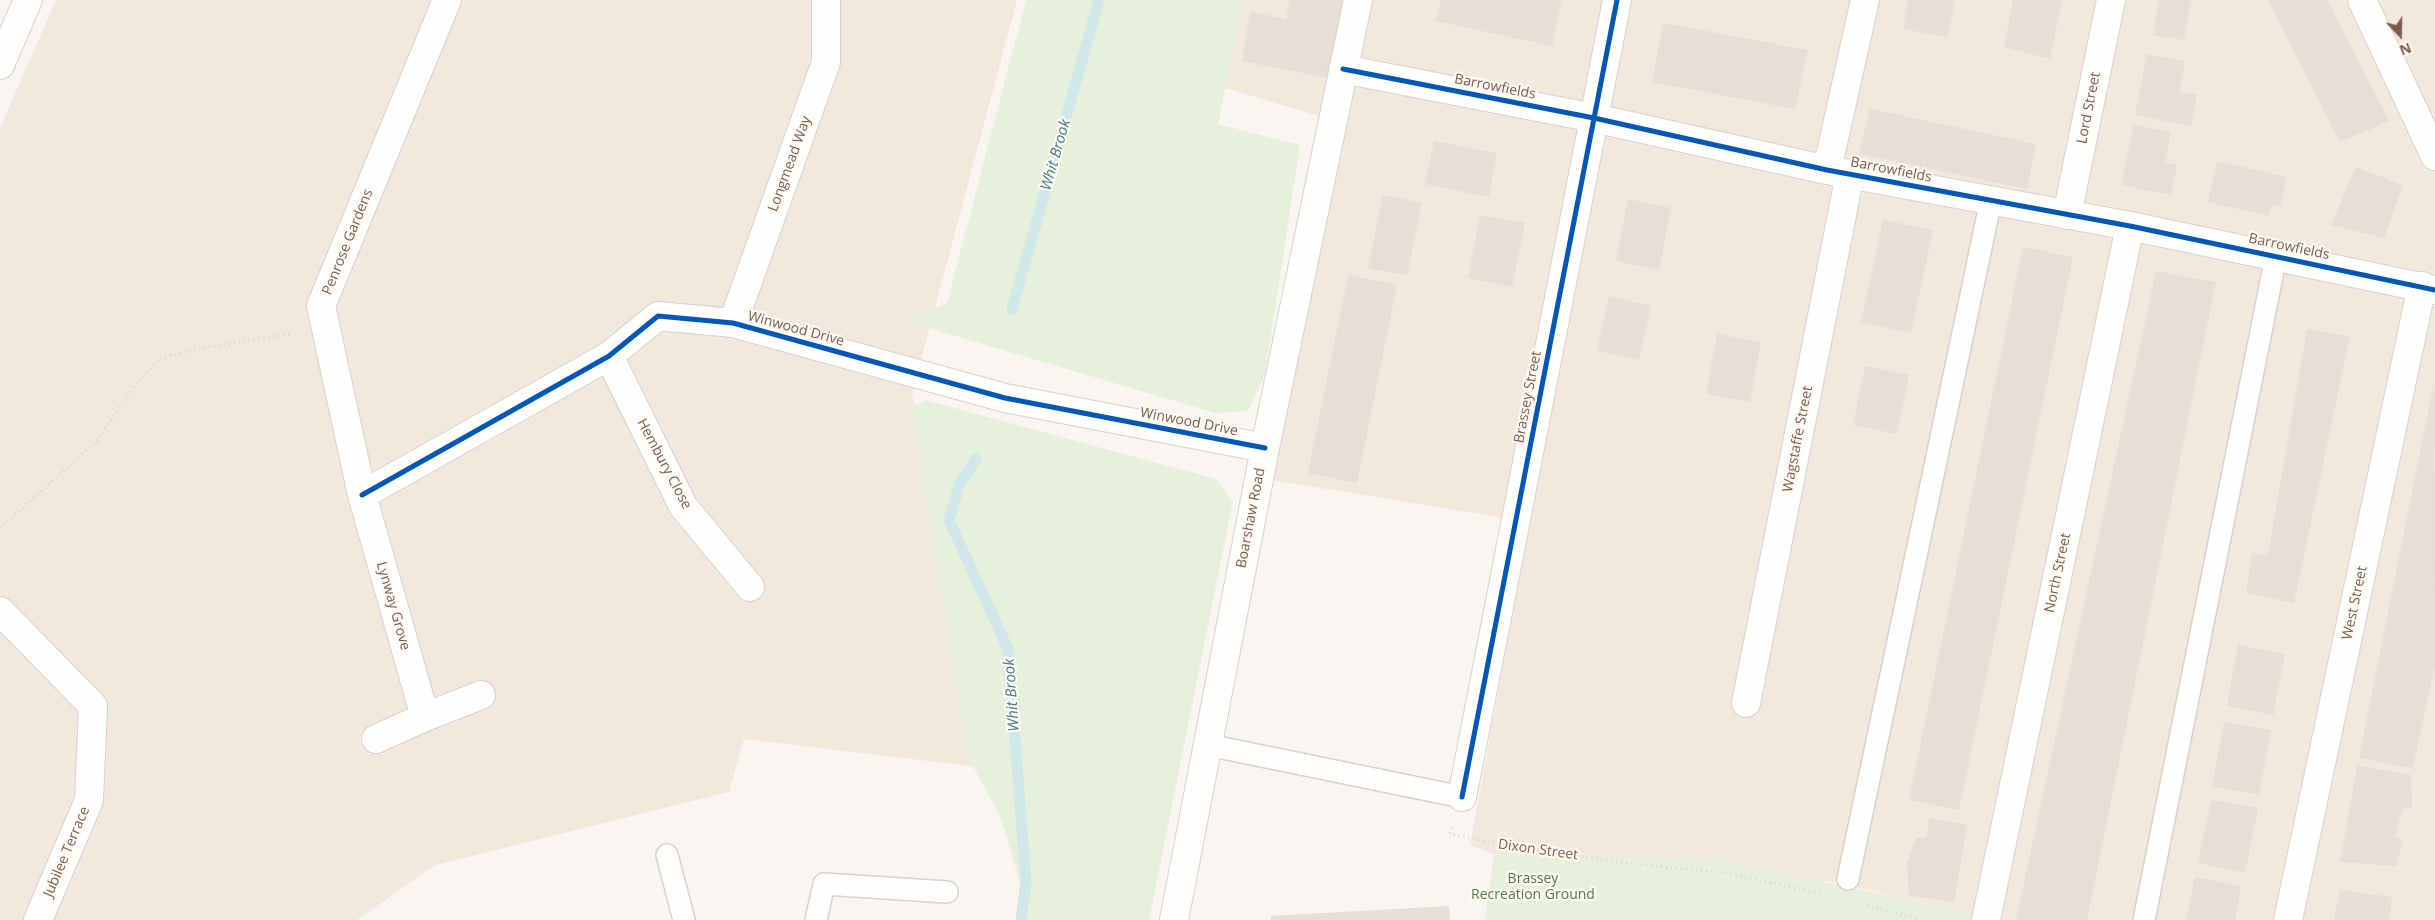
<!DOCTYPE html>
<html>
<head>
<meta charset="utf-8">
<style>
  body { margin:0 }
  #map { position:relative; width:2435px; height:920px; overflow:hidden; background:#f9f5f0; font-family:"Open Sans",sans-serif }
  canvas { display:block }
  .north { position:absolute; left:2375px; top:10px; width:50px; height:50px; -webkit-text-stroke:4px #fffaf3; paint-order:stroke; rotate:159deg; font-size:14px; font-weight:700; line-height:20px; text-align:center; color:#7a5c4d }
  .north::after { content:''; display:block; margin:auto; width:18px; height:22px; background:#7a5c4d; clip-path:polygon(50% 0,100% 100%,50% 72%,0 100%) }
</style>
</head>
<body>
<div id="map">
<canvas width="2435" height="920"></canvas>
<div class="north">N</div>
</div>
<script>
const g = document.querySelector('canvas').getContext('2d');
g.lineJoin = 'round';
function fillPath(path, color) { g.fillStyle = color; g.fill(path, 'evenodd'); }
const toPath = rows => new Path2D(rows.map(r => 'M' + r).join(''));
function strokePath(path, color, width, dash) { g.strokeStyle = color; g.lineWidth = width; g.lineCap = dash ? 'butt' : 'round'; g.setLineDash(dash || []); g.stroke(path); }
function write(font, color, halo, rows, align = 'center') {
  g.font = font + ' "Open Sans",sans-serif'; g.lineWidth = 4.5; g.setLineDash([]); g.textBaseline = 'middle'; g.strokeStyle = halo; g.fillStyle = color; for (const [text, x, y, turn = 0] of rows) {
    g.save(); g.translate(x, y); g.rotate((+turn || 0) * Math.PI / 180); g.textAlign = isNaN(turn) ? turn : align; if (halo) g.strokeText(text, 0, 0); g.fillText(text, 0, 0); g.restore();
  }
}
fillPath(toPath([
  [56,0,1017,0,912,394,987,768,744,739,729,792,435,865,357,920,0,920,0,128],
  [1243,0,2435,0,2435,920,1997,920,1834,882,1494,854,1470,845,1529,522,1247,476,1319,116,1225,88]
]), '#f2e8de');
fillPath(toPath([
  [1026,0,1243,0,1218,124,1300,145,1265,375,1248,411,1215,413,905,321,947,303],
  [925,400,1216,479,1233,501,1149,920,1019,920,1024,895,1000,816,968,757,911,407],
  [1494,854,1712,858,1966,912,1986,920,1485,920]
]), '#e7f0db');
strokePath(toPath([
  [1012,309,1099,0],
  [976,459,960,483,949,520,1008,649,1026,883,1021,920]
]), '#d0e8ea', 11);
fillPath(toPath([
  [1290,0,1344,0,1329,78,1242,61,1250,12,1286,19],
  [1441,0,1562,0,1552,46,1436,21],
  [1908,0,1955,0,1948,37,1903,29],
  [2013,0,2062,0,2050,59,2004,47],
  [2159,0,2191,0,2184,40,2153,35],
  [2268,0,2327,0,2389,121,2340,142],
  [1663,23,1808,50,1795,109,1652,82],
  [2147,54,2185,61,2179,92,2197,95,2191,126,2135,115],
  [1870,109,2036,144,2027,189,1859,154],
  [2134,125,2171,132,2165,162,2177,165,2171,195,2121,185],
  [1434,141,1497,153,1489,197,1425,184],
  [2217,161,2287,177,2280,207,2272,205,2269,216,2208,202],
  [2356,167,2403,185,2384,238,2331,225],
  [1383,195,1422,203,1407,275,1368,268],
  [1628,199,1671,208,1659,270,1616,261],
  [1480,215,1525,223,1512,287,1468,278],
  [1883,220,1933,230,1911,333,1861,322],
  [2023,247,2073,257,1959,810,1909,800],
  [2156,271,2216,282,2087,920,2016,920],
  [1348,275,1397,285,1357,483,1308,473],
  [1609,296,1651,306,1639,359,1597,351],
  [2307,329,2350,336,2294,603,2246,593,2252,553,2268,555],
  [1717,334,1761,342,1750,402,1706,394],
  [1865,366,1909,375,1897,434,1853,425],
  [2434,382,2435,664,2413,768,2359,758],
  [2238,645,2285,654,2273,715,2227,706],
  [2224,722,2271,730,2259,795,2212,786],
  [2357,766,2411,775,2412,809,2403,808,2395,836,2403,841,2396,866,2340,862],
  [2211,800,2258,808,2245,873,2198,863],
  [1929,818,1967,825,1954,902,1909,896,1907,863,1916,838,1927,838],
  [2195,877,2241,886,2235,920,2186,920],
  [2340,890,2392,897,2389,920,2334,920],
  [1449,906,1450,920,1271,920,1271,916]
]), '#e6ded7');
const service = toPath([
  [1208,745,1462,797],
  [667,855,684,920],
  [1848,879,1991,200],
  [816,920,824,884,947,892],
  [2144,920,2276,256]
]);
const minor = toPath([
  [2362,0,2435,156],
  [0,65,28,0],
  [1343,69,1594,118,1827,170,2130,226,2435,290],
  [1827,170,1865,0],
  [2067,215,2111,0],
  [733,323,826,62,826,0],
  [609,356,683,506,750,587],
  [362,495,609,356,658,316,733,323,1005,398,1265,448],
  [0,611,93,706,89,800,38,920],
  [1746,703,1850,174],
  [425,717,362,495,321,306,447,0],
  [376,739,425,717,481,695],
  [1462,797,1617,0],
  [1986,920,2130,226],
  [2288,920,2422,286]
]);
const tertiary = toPath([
  [1174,920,1265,448,1358,0]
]);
strokePath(service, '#d7d1cb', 24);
strokePath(minor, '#d7d1cb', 30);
strokePath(tertiary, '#d7d1cb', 30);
strokePath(toPath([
  [0,528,96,442,137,383,160,358,202,348,291,334],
  [1452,828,1450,834,1486,842,1618,862,1726,873,1820,893],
  [1867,905,1919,920]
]), '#dcd5d0', 3, [1, 4]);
strokePath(service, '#fefefd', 21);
strokePath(minor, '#fefefd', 28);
strokePath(tertiary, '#fefefd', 28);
strokePath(toPath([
  [1343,69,1594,118,1827,170,2130,226,2435,290],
  [362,495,609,356,658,316,733,323,1005,398,1265,448],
  [1462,797,1617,0]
]), '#0057b8', 5);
write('14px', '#7a5c4d', '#fffaf3', [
  ["Barrowfields",1495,87,11],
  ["Lord Street",2089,108,-79],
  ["Longmead Way",790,164,-70],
  ["Barrowfields",1891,170,11],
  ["Penrose Gardens",348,242,-68],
  ["Barrowfields",2289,247,12],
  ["Winwood Drive",796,329,15],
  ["Brassey Street",1528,397,-79],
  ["Winwood Drive",1189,422,11],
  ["Wagstaffe Street",1798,439,-79],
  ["Hembury Close",664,464,62],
  ["Boarshaw Road",1251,518,-79],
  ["North Street",2058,573,-78],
  ["West Street",2355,603,-78],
  ["Lynway Grove",393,606,74],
  ["Dixon Street",1538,850,8],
  ["Jubilee Terrace",67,852,-67]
]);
write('14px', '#537a41', '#fffaf3', [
  ["Brassey",1533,879],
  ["Recreation Ground",1533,895]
]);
write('italic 15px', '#437c86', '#fffaf3', [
  ["Whit Brook",1056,155,-74],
  ["Whit Brook",1012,695,-94]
]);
</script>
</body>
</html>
